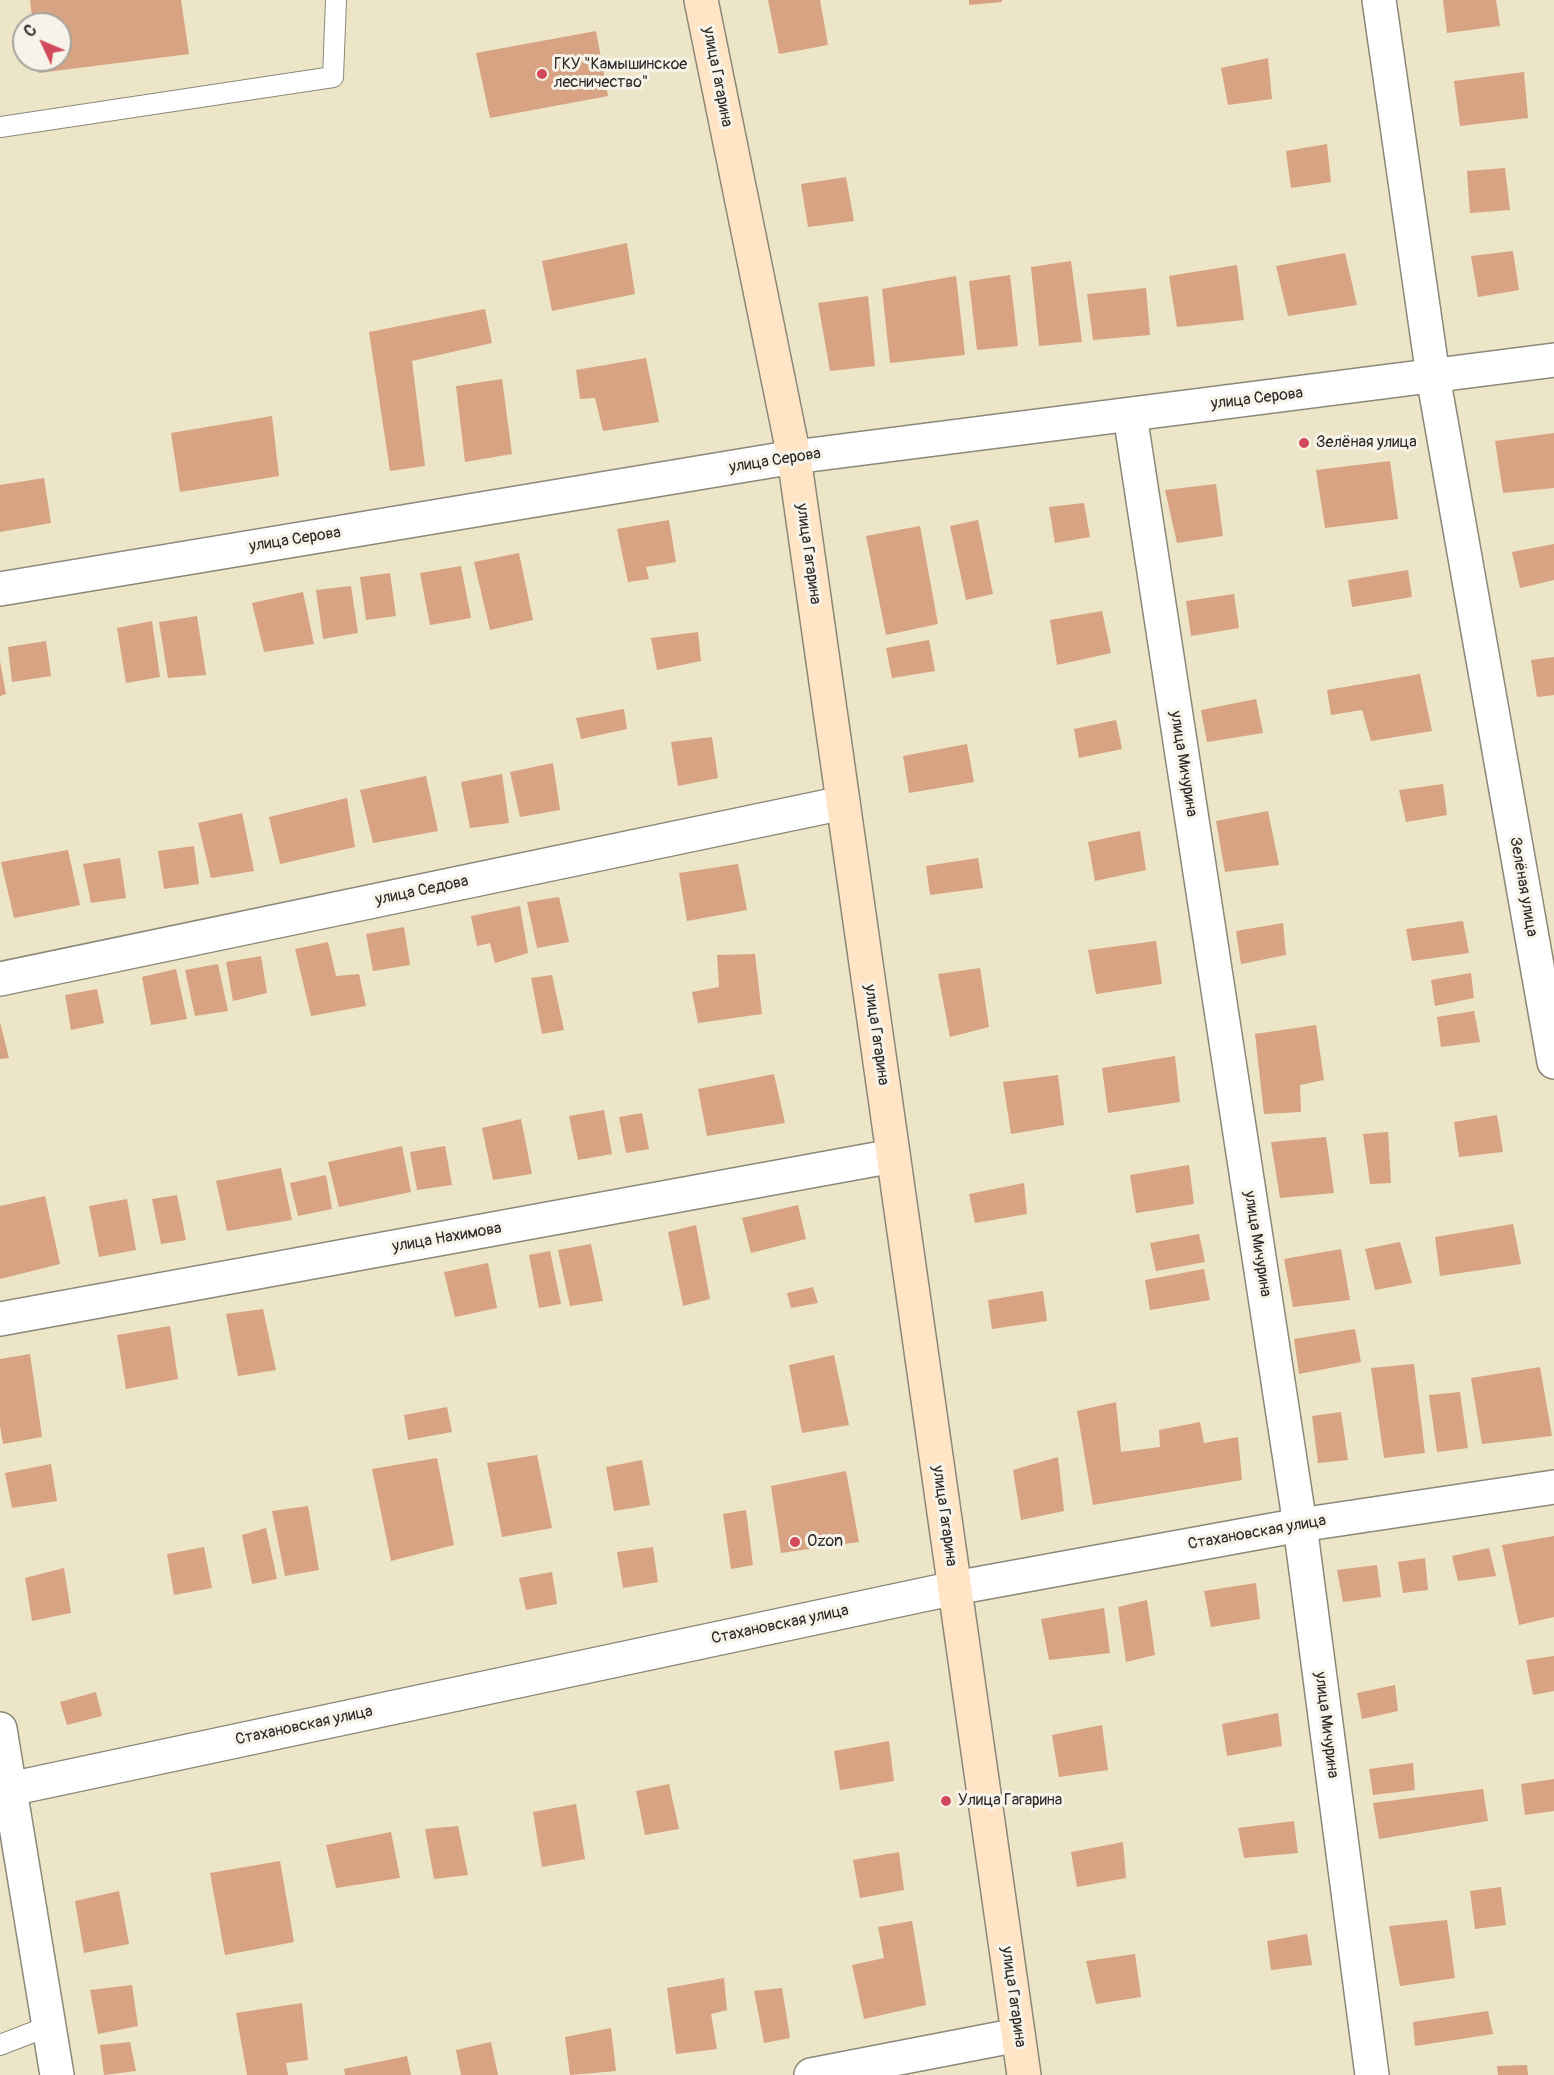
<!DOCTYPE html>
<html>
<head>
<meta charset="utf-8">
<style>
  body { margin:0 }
  #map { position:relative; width:1554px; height:2075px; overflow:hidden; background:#ece5c7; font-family:Pangolin,sans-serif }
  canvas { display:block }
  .north { position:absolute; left:12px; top:12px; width:60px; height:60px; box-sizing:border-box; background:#f7f3e8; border:2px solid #a5a39c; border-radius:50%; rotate:314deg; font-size:16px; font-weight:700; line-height:24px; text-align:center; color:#2b2b2b }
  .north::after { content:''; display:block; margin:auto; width:21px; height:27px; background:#d1495b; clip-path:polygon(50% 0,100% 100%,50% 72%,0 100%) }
</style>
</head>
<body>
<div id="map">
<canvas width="1554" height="2075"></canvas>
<div class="north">С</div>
</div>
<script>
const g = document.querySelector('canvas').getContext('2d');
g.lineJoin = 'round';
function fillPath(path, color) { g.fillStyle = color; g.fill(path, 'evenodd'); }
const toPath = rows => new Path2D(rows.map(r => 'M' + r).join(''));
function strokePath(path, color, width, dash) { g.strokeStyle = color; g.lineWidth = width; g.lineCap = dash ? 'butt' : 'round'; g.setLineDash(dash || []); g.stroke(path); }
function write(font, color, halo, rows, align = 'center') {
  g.font = font + ' Pangolin,sans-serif'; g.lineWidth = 6; g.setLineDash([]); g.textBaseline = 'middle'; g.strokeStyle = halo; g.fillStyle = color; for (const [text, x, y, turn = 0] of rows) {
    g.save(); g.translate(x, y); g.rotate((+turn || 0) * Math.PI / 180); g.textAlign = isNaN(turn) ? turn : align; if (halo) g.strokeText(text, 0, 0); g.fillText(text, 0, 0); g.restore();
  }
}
fillPath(toPath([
  [30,0,181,0,189,54,39,73,38,60,60,60,60,24,33,24],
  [768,0,820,0,828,45,779,54],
  [969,0,1002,0,1002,2,969,5],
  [1443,0,1496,0,1500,26,1447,33],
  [596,31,608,96,490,118,476,53],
  [1268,58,1272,99,1228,105,1221,68],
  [1524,72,1528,118,1460,126,1454,81],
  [1327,144,1331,182,1291,188,1286,151],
  [1505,168,1510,210,1470,213,1467,171],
  [846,177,854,221,808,227,801,184],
  [627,243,635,294,552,311,542,261],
  [1513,251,1519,290,1478,297,1471,256],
  [1345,253,1357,305,1288,316,1276,266],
  [1071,261,1082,342,1039,346,1031,267],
  [1237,265,1244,320,1177,327,1169,276],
  [1010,275,1018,346,977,350,969,281],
  [956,276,965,355,890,363,882,289],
  [1146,288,1150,335,1093,340,1087,294],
  [868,296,875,366,830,371,818,303],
  [485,309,492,343,412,361,425,466,390,471,369,332],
  [646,358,659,422,603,431,595,398,580,399,576,370],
  [502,379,512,454,465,462,456,386],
  [272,416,279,476,180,492,171,433],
  [1554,433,1554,488,1503,493,1495,441],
  [1390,461,1398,519,1325,528,1316,470],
  [44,478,51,523,0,532,0,485],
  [1216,484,1223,536,1177,543,1165,490],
  [1084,503,1090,537,1055,543,1049,507],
  [669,520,676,562,646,567,649,579,628,582,617,529],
  [978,520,993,594,966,600,950,526],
  [920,526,938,624,886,635,866,536],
  [1554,544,1554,580,1520,588,1512,552],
  [519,553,533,620,490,630,474,562],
  [461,566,471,618,430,625,420,573],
  [1408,570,1412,597,1352,607,1348,580],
  [390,573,396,616,366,620,360,577],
  [351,586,358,633,323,639,316,590],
  [303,592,314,644,264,652,252,603],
  [1234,594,1239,628,1191,636,1186,601],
  [1102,611,1111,653,1057,665,1050,620],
  [197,616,206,675,168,678,159,622],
  [152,621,160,677,126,683,117,628],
  [698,632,701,661,657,670,651,638],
  [929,640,935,671,892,678,886,648],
  [46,641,51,676,12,682,8,647],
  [1554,657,1554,695,1537,697,1531,660],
  [0,661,6,694,0,696],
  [1420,674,1432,731,1371,741,1362,710,1331,715,1327,690],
  [1256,699,1263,733,1207,742,1201,710],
  [624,709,627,729,581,739,576,718],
  [1116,720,1122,749,1079,758,1074,729],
  [712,737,718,778,678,786,671,742],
  [967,744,974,782,909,793,903,756],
  [553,763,560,810,520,817,510,772],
  [502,774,509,823,470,828,461,782],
  [426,776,438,831,373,843,360,790],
  [1443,784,1447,815,1406,822,1399,790],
  [347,798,355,847,280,864,269,817],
  [1268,811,1279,865,1225,872,1216,821],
  [242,813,254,871,211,878,198,823],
  [1140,831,1146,870,1095,881,1088,842],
  [194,846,199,884,164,889,158,851],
  [68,850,80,905,14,918,1,862],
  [120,858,126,898,91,903,83,864],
  [978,858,983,888,930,895,926,866],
  [738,864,747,910,687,921,679,873],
  [559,897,569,942,537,948,527,902],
  [520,906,528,953,495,963,490,943,477,946,471,916],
  [1463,921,1469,953,1412,961,1406,929],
  [1283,923,1286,955,1241,964,1236,931],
  [404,927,410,965,373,971,366,934],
  [1156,941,1162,984,1096,994,1088,950],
  [328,942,336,976,359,974,366,1006,311,1016,295,949],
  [755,954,762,1014,698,1023,692,992,719,987,717,955],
  [261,956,267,993,233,1001,226,962],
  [218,964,228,1011,195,1016,185,970],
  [980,968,989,1027,950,1037,938,974],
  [176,969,187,1019,151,1025,142,977],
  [1471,973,1474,998,1435,1006,1431,980],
  [552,975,564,1030,542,1034,531,978],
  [97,989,104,1023,71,1030,65,995],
  [1474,1011,1480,1042,1441,1047,1437,1017],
  [0,1022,9,1058,0,1059],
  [1316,1025,1324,1080,1300,1085,1301,1112,1264,1114,1255,1034],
  [1175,1056,1180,1102,1108,1113,1102,1068],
  [774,1074,785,1123,707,1136,698,1089],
  [1058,1075,1064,1125,1011,1134,1003,1082],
  [604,1110,612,1154,578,1160,569,1116],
  [642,1113,649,1149,626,1153,619,1117],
  [1497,1115,1503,1152,1459,1157,1454,1122],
  [521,1119,532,1174,493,1180,482,1128],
  [1388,1132,1391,1183,1370,1184,1363,1134],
  [1326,1137,1334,1193,1280,1198,1271,1142],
  [402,1146,411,1192,339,1207,328,1162],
  [445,1146,452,1185,417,1190,410,1152],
  [1189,1165,1194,1204,1136,1213,1130,1175],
  [281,1168,292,1220,227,1231,216,1181],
  [326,1175,332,1209,298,1216,290,1183],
  [1024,1183,1027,1214,975,1223,969,1194],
  [177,1195,186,1240,161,1244,152,1199],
  [45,1196,60,1264,0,1279,0,1206],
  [127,1199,136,1250,99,1257,89,1206],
  [798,1205,806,1239,751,1253,742,1218],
  [1513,1224,1521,1264,1440,1276,1435,1237],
  [696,1225,710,1299,683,1306,668,1232],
  [1199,1234,1205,1262,1156,1271,1150,1243],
  [1400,1242,1412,1283,1375,1290,1365,1249],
  [591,1244,603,1301,570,1306,558,1250],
  [1341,1249,1350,1300,1293,1307,1284,1259],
  [550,1251,561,1304,539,1308,529,1255],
  [488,1263,497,1308,455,1317,444,1272],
  [1204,1269,1210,1300,1150,1310,1145,1280],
  [813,1287,818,1303,791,1308,787,1293],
  [1043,1291,1047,1321,992,1329,988,1300],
  [263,1309,276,1370,238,1376,226,1314],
  [170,1326,178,1379,126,1389,117,1335],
  [1355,1329,1361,1362,1299,1374,1294,1339],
  [30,1354,42,1437,3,1444,0,1426,0,1359],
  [834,1355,849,1425,802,1433,789,1365],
  [1414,1364,1425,1453,1384,1458,1371,1368],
  [1540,1367,1552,1436,1482,1444,1471,1378],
  [1460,1392,1468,1448,1437,1452,1429,1395],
  [1116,1402,1121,1452,1160,1447,1159,1430,1200,1422,1204,1443,1238,1437,1242,1480,1093,1505,1077,1411],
  [447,1407,452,1432,408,1440,404,1415],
  [1341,1412,1348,1460,1318,1463,1312,1416],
  [537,1455,552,1528,502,1537,487,1463],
  [1058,1457,1064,1511,1021,1520,1013,1470],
  [437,1458,454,1545,391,1561,372,1469],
  [642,1460,650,1505,614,1511,606,1467],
  [51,1464,57,1501,12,1508,5,1473],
  [846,1471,859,1542,781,1553,771,1486],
  [308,1506,319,1570,285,1576,272,1511],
  [746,1510,753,1565,731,1569,723,1514],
  [266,1528,277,1579,252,1584,242,1535],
  [1554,1536,1554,1617,1519,1625,1502,1545],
  [204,1547,212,1588,174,1595,167,1554],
  [653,1547,658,1582,623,1588,617,1552],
  [1489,1548,1496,1576,1458,1581,1452,1556],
  [1425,1558,1428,1590,1403,1593,1398,1562],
  [1377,1565,1381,1597,1343,1602,1337,1570],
  [64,1568,71,1613,32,1621,25,1578],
  [552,1572,557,1604,526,1610,519,1578],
  [1256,1583,1260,1619,1211,1627,1204,1591],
  [1147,1600,1155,1655,1126,1662,1118,1607],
  [1104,1608,1110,1653,1049,1660,1041,1619],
  [1554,1656,1554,1691,1533,1695,1526,1660],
  [1395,1685,1398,1711,1362,1719,1357,1693],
  [96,1692,102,1716,67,1725,60,1702],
  [1278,1713,1282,1746,1227,1756,1222,1724],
  [1102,1725,1108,1770,1059,1777,1052,1735],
  [889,1741,894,1781,840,1790,834,1751],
  [1413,1763,1415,1790,1373,1795,1369,1769],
  [1554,1779,1554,1811,1525,1815,1521,1784],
  [669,1784,679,1829,645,1835,636,1791],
  [1483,1789,1488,1821,1379,1839,1373,1803],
  [576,1804,585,1859,542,1867,533,1812],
  [1294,1821,1298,1853,1244,1858,1238,1828],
  [458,1826,468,1875,434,1879,425,1829],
  [391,1832,400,1878,336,1888,326,1845],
  [1123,1842,1126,1878,1077,1887,1071,1852],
  [899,1852,904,1890,860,1898,853,1860],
  [280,1861,294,1942,225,1955,210,1873],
  [1501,1887,1506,1925,1475,1929,1470,1891],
  [119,1891,129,1944,84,1953,75,1901],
  [1447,1920,1455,1978,1400,1986,1389,1926],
  [912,1921,926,2005,864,2019,852,1965,884,1958,878,1927],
  [1307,1934,1312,1965,1271,1970,1267,1941],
  [1135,1954,1141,1997,1096,2004,1086,1961],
  [724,1978,727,2010,711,2014,717,2049,676,2054,667,1988],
  [132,1985,138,2026,98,2034,90,1990],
  [782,1988,790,2038,764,2043,754,1991],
  [302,2003,308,2060,286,2063,288,2075,247,2075,236,2013],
  [1488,2011,1493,2034,1415,2046,1413,2022],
  [611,2028,616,2071,570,2075,565,2037],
  [130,2042,136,2071,104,2075,100,2045],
  [491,2042,498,2075,461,2075,456,2050],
  [407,2056,411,2075,345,2075,344,2069],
  [1527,2065,1528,2075,1498,2075,1497,2066]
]), '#d7a382');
const service = toPath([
  [0,127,333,77,336,0],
  [0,2045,49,2026]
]);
const minor = toPath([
  [1379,0,1433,376,1554,1062],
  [1130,415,1300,1525,1372,2075],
  [0,589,794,457],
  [0,979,843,803],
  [0,1319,893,1156],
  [0,1729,57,2075],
  [10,1789,955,1588],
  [811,2075,1018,2035]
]);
const tertiary = toPath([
  [794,457,1554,360],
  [955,1588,1300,1525,1554,1487]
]);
const secondary = toPath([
  [701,0,794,457,1024,2075]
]);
strokePath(service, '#8c8879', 22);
strokePath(minor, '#8c8879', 36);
strokePath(tertiary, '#8c8879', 36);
strokePath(secondary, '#8c8879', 36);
strokePath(service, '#fff', 20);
strokePath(minor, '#fff', 33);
strokePath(tertiary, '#fff', 33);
strokePath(secondary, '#ffe4c6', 33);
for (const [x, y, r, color] of [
  [542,74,6,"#d1495b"],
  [1304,443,6,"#d1495b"],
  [795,1542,6,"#d1495b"],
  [946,1801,6,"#d1495b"]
]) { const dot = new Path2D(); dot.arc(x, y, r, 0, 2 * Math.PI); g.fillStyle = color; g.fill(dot); strokePath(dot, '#f7f3e8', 2); }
write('16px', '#2b2b2b', '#f7f3e8', [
  ["ГКУ \"Камышинское",554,65],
  ["лесничество\"",554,83],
  ["Зелёная улица",1316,443],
  ["Ozon",807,1542],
  ["Улица Гагарина",958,1801]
], 'left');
write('16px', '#2b2b2b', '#f7f3e8', [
  ["улица Гагарина",717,77,79],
  ["улица Серова",1257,399,-7],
  ["улица Серова",775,461,-9],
  ["улица Серова",295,540,-9],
  ["улица Гагарина",808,554,82],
  ["улица Мичурина",1183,764,81],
  ["Зелёная улица",1523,887,80],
  ["улица Седова",422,891,-12],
  ["улица Гагарина",876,1035,82],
  ["улица Нахимова",447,1238,-10],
  ["улица Мичурина",1257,1244,81],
  ["улица Гагарина",944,1516,82],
  ["Стахановская улица",1257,1533,-10],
  ["Стахановская улица",780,1625,-12],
  ["улица Мичурина",1326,1725,83],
  ["Стахановская улица",304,1726,-12],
  ["улица Гагарина",1013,1997,82]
]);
</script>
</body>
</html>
